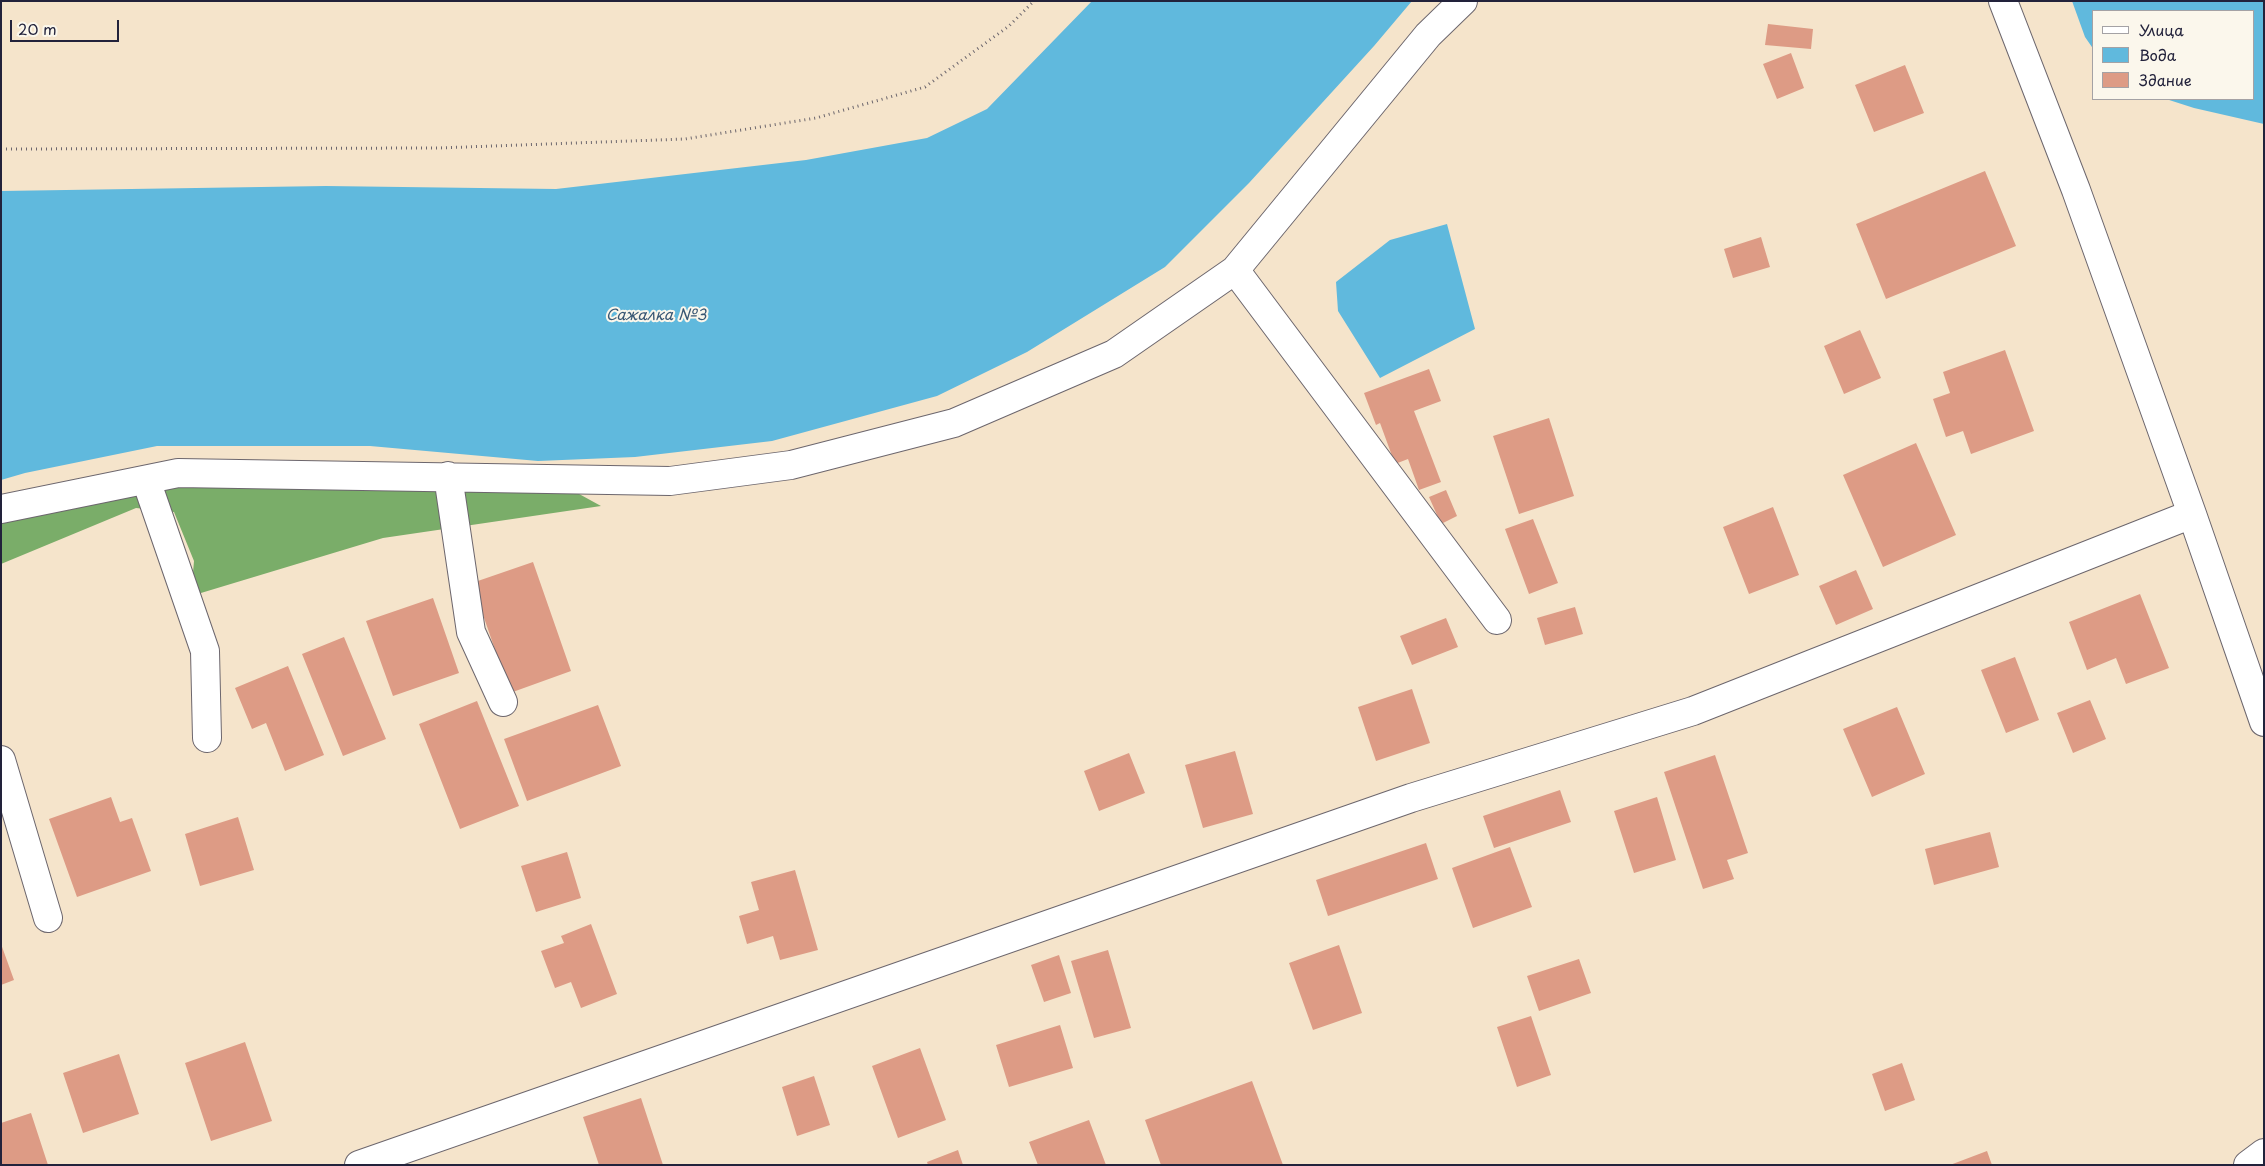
<!DOCTYPE html>
<html>
<head>
<meta charset="utf-8">
<style>
  body { margin:0 }
  #map { position:relative; width:2265px; height:1166px; overflow:hidden; background:#f5e4cb; font-family:"Playpen Sans",sans-serif }
  canvas { display:block }
  .frame { position:absolute; inset:0; border:2px solid #22223b; pointer-events:none }
  .legend { position:absolute; left:2092px; top:10px; width:162px; height:90px; box-sizing:border-box; background:#fbf7ec; border:1px solid #a4a2a5; margin:0; padding:6px 9px; list-style:none; font-size:15px; color:#22223b }
  .legend li { display:flex; align-items:center; gap:10px; height:25px }
  .legend b { width:25px; border:1px solid #a4a2a5 }
  .scale { position:absolute; left:10px; top:20px; width:109px; height:22px; box-sizing:border-box; border:2px solid #22223b; border-top:0; padding-left:6px; font-size:15px; line-height:18px; white-space:nowrap; color:#22223b; -webkit-text-stroke:4px #fbf7ec; paint-order:stroke }
</style>
</head>
<body>
<div id="map">
<canvas width="2265" height="1166"></canvas>
<div class="frame"></div>
<ul class="legend">
<li><b style="height:6px;background:#fff"></b>Улица</li>
<li><b style="height:14px;background:#60b9dd"></b>Вода</li>
<li><b style="height:14px;background:#dd9b85"></b>Здание</li>
</ul>
<div class="scale">20 m</div>
</div>
<script>
const g = document.querySelector('canvas').getContext('2d');
g.lineJoin = 'round';
function fillPath(path, color) { g.fillStyle = color; g.fill(path, 'evenodd'); }
const toPath = rows => new Path2D(rows.map(r => 'M' + r).join(''));
function strokePath(path, color, width, dash) { g.strokeStyle = color; g.lineWidth = width; g.lineCap = dash ? 'butt' : 'round'; g.setLineDash(dash || []); g.stroke(path); }
function write(font, color, halo, rows, align = 'center') {
  g.font = font + ' "Playpen Sans",sans-serif'; g.lineWidth = 4; g.setLineDash([]); g.textBaseline = 'middle'; g.strokeStyle = halo; g.fillStyle = color; for (const [text, x, y, turn = 0] of rows) {
    g.save(); g.translate(x, y); g.rotate((+turn || 0) * Math.PI / 180); g.textAlign = isNaN(turn) ? turn : align; if (halo) g.strokeText(text, 0, 0); g.fillText(text, 0, 0); g.restore();
  }
}
fillPath(toPath([
  [135,483,570,489,601,506,383,538,191,596,194,561,174,512,136,508,1,564,1,521]
]), '#7aad69');
fillPath(toPath([
  [1092,1,1412,1,1374,46,1249,183,1165,267,1027,352,937,396,772,441,635,457,538,461,370,446,157,446,25,473,1,480,1,191,326,186,556,189,806,160,927,138,987,109],
  [2072,1,2264,1,2264,124,2194,108,2166,99,2254,99,2254,11,2094,11,2094,50,2085,37],
  [1447,224,1475,329,1380,378,1338,311,1336,282,1390,240]
]), '#60b9dd');
fillPath(toPath([
  [1768,24,1813,29,1811,49,1765,45],
  [1791,53,1804,88,1777,99,1763,64],
  [1905,65,1924,113,1874,132,1855,85],
  [1985,171,2016,246,1886,299,1856,224],
  [1761,237,1770,267,1733,278,1724,249],
  [1860,330,1881,378,1844,394,1824,346],
  [2005,350,2034,431,1971,454,1963,431,1946,437,1933,399,1950,393,1943,372],
  [1429,369,1441,401,1414,411,1441,482,1419,490,1408,459,1395,464,1380,423,1376,425,1364,393],
  [1549,418,1574,496,1519,514,1493,436],
  [1916,443,1956,535,1883,567,1843,475],
  [1446,490,1457,516,1441,524,1429,497],
  [1773,507,1799,575,1749,594,1723,527],
  [1533,519,1558,583,1529,594,1505,529],
  [533,562,571,671,510,693,472,583],
  [1856,570,1873,609,1836,625,1819,586],
  [2140,594,2169,668,2126,684,2116,658,2087,670,2069,622],
  [433,598,459,673,393,696,366,621],
  [1575,607,1583,634,1545,645,1537,618],
  [1446,618,1458,647,1412,665,1400,636],
  [344,637,386,739,343,756,302,654],
  [2015,657,2039,720,2006,733,1981,670],
  [288,666,324,755,285,771,266,723,252,729,235,688],
  [1412,689,1430,743,1376,761,1358,707],
  [2090,700,2106,739,2073,753,2057,713],
  [477,701,519,806,460,829,419,724],
  [598,705,621,766,527,801,504,739],
  [1897,707,1925,774,1872,797,1843,729],
  [1235,751,1253,814,1203,828,1185,765],
  [1129,753,1145,793,1099,811,1084,771],
  [1715,755,1748,853,1727,860,1734,879,1703,889,1664,772],
  [1560,790,1571,822,1494,848,1483,816],
  [111,797,120,822,132,818,151,871,77,897,49,819],
  [1657,797,1676,860,1634,873,1614,811],
  [238,817,254,870,200,886,185,834],
  [1990,832,1999,867,1934,885,1925,849],
  [1426,843,1438,879,1328,916,1316,880],
  [1510,847,1532,907,1473,928,1452,868],
  [567,852,581,898,536,912,521,866],
  [795,870,818,950,780,960,773,936,747,944,739,916,759,910,751,882],
  [591,924,617,994,581,1008,571,982,555,988,541,951,564,943,561,936],
  [1,944,14,980,1,985],
  [1339,945,1362,1013,1313,1030,1289,963],
  [1108,950,1131,1028,1094,1038,1071,961],
  [1059,955,1071,993,1044,1002,1031,965],
  [1579,959,1591,993,1539,1011,1527,976],
  [1531,1016,1551,1075,1517,1087,1497,1027],
  [1060,1025,1073,1068,1009,1087,996,1045],
  [245,1042,272,1121,211,1141,185,1063],
  [920,1048,946,1120,898,1138,872,1066],
  [119,1054,139,1114,83,1133,63,1073],
  [1902,1063,1915,1100,1885,1111,1872,1074],
  [814,1076,830,1125,797,1136,782,1087],
  [1252,1081,1283,1165,1161,1165,1145,1120],
  [641,1098,663,1165,599,1165,583,1117],
  [31,1113,48,1165,1,1165,1,1123],
  [1089,1120,1106,1165,1038,1165,1029,1142],
  [958,1150,963,1165,928,1165,927,1162],
  [1987,1151,1992,1165,1950,1165]
]), '#dd9b85');
const minor = toPath([
  [2003,1,2076,190,2192,514,2264,722],
  [1235,270,1497,620],
  [448,476,471,632,503,702],
  [146,480,205,651,207,738],
  [1,509,178,473,670,481,791,465,954,423,1114,354,1235,270,1428,35,1463,1],
  [1,760,48,918],
  [359,1165,1411,798,1693,711,2192,514],
  [2248,1165,2264,1153]
]);
strokePath(minor, '#6c666d', 30);
strokePath(toPath([
  [1,149,438,148,685,139,816,118,925,87,1009,26,1034,1]
]), '#6c666d', 3, [1, 4]);
strokePath(minor, '#fff', 28);
write('italic 15px', '#385774', '#fbf7ec', [
  ["Сажалка №3",656,316]
]);
</script>
</body>
</html>
